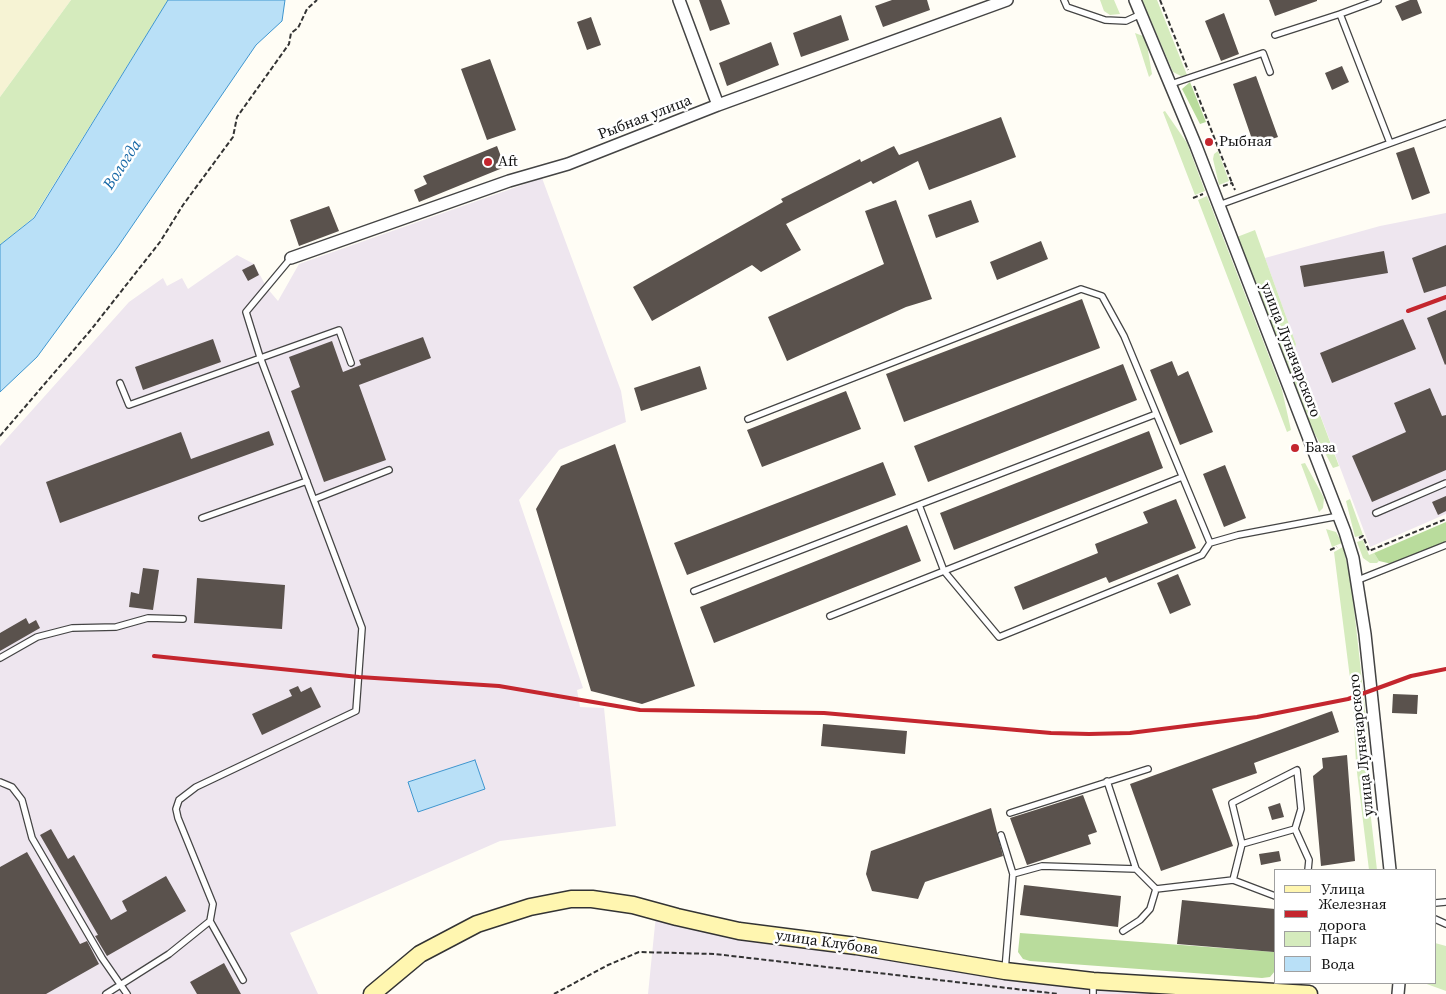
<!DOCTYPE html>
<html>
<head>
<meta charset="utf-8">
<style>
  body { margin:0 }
  #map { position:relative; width:1446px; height:994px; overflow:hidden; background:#fffdf5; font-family:"Source Serif 4",serif }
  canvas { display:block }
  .legend { position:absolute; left:1274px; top:869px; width:162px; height:115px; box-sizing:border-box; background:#fff; border:1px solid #a0a0a0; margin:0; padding:6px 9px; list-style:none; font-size:15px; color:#111 }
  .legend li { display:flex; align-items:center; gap:10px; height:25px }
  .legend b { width:25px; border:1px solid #a0a0a0 }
</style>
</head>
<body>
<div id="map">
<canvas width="1446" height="994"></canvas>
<ul class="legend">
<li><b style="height:6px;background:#fff6b0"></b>Улица</li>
<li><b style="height:6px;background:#c4262e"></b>Железная дорога</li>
<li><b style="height:14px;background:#d5ebbd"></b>Парк</li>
<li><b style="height:14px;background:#b9e0f7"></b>Вода</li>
</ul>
</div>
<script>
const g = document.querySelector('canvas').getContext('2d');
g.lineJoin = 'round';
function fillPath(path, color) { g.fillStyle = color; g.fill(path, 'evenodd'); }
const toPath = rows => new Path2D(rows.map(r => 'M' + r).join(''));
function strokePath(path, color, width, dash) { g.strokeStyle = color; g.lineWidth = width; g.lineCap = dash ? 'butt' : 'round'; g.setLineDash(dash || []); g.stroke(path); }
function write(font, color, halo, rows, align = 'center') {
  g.font = font + ' "Source Serif 4",serif'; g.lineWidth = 5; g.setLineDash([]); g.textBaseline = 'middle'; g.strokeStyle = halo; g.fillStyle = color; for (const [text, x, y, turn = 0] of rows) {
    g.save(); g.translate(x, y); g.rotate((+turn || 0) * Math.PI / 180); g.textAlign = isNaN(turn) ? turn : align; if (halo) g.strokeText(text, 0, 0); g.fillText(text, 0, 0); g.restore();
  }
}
fillPath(toPath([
  [542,178,621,391,626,422,559,450,519,500,583,688,577,690,580,707,604,708,616,826,500,841,290,933,318,994,0,994,0,446,129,302,163,278,167,286,182,278,188,289,237,255,254,264,267,288,278,301,299,264],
  [1446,213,1446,514,1370,547,1295,348,1296,344,1265,258,1380,226],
  [656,915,1211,994,648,994]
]), '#eee6ef');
fillPath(toPath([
  [0,0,71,0,0,97]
]), '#f6f3d4');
fillPath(toPath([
  [71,0,168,0,33,218,0,245,0,97],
  [1100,0,1114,0,1120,14,1110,15,1104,11],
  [1142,0,1157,0,1187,75,1181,76,1173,72],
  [1135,33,1143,36,1147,45,1152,74,1149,77],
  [1165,111,1187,143,1205,191,1195,195,1163,112],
  [1218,151,1229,181,1219,185,1213,159,1214,154],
  [1207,196,1282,390,1291,430,1287,432,1198,200],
  [1255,230,1296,344,1295,348,1339,466,1333,468,1309,423,1237,237],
  [1305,463,1324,498,1323,508,1319,512,1301,464],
  [1350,499,1363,535,1355,537,1346,501],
  [1326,529,1336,532,1342,543,1332,547],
  [1363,540,1369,555,1374,553,1379,561,1377,563,1370,563,1363,558,1357,542],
  [1343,547,1351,581,1363,690,1352,694,1334,552],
  [1364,698,1367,731,1365,766,1377,870,1369,870,1356,764,1353,701],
  [1435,943,1446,946,1446,991,1424,983,1435,983]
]), '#d5ebbd');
fillPath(toPath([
  [1190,82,1206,122,1200,124,1182,89],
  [1446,522,1446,542,1392,564,1379,561,1374,553],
  [1020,933,1275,952,1275,971,1270,977,1262,978,1030,961,1023,959,1018,952]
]), '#b9dc9c');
const water = toPath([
  [168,0,285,0,282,21,256,45,117,248,37,357,0,392,0,245,34,218,168,0],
  [475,760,485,789,418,812,408,782,475,760]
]);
fillPath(water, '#b9e0f7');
strokePath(water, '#3f96cf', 1);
fillPath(toPath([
  [699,0,721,0,730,24,710,31],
  [892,0,927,0,930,10,883,27,875,6],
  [1269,0,1317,0,1317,1,1275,16],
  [1410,0,1417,0,1422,13,1402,21,1395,6],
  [1224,13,1239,54,1221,61,1205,21],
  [841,15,849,40,801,57,793,33],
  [591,17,601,45,587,50,577,22],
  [771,42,779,65,727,86,719,63],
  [490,59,516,130,487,140,461,69],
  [1342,66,1349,82,1332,90,1325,73],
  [1256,76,1278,137,1254,145,1233,84],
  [1001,117,1016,157,929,190,918,161,873,184,871,181,786,224,801,250,761,272,752,265,652,321,633,287,783,202,781,199,860,159,861,162,894,146,899,155],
  [497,146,505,167,419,202,414,190,427,184,423,176],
  [1414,147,1430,193,1412,200,1396,153],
  [896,200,932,299,906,307,787,361,768,317,884,264,865,211],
  [971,200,979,222,936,238,928,215],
  [329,206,339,231,299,246,290,220],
  [1041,241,1048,259,997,280,990,262],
  [1446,245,1446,286,1424,293,1412,258],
  [1384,251,1388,273,1304,287,1300,266],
  [254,264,259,275,248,281,242,270],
  [1082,299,1100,348,904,422,886,374],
  [1446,310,1446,364,1445,365,1427,318],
  [1403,319,1416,349,1332,383,1320,353],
  [423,337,431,358,359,385,386,460,324,482,291,391,300,387,289,357,332,341,343,372,361,365,359,360],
  [213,339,221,362,143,390,135,367],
  [1172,361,1178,376,1188,371,1213,432,1180,445,1150,370],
  [1123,364,1137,400,928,482,914,446],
  [700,366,707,389,641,411,634,388],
  [1430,388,1442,416,1446,415,1446,470,1372,502,1352,456,1406,432,1394,403],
  [846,391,861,429,762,467,747,430],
  [269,431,274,445,60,523,46,482,181,432,191,459],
  [1149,431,1163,468,954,550,940,513],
  [615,444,695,686,642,704,591,691,536,509,561,466],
  [883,462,896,495,687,575,674,543],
  [1225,465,1246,518,1224,527,1203,474],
  [1446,496,1446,511,1438,515,1432,502],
  [1176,499,1196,548,1109,583,1106,577,1023,610,1014,587,1098,553,1095,544,1148,523,1143,512],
  [907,525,921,561,714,643,700,607],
  [143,568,159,570,153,610,129,607,131,592,139,594],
  [1178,574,1191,605,1170,614,1157,583],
  [197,578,285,585,282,629,194,623],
  [26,618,29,624,36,620,40,628,0,651,0,633],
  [298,686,301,692,311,687,321,707,262,735,252,714,292,696,289,690],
  [1393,694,1418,695,1417,714,1392,713],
  [1332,711,1339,732,1254,763,1257,773,1212,789,1233,846,1161,871,1130,784],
  [823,724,907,731,905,754,821,746],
  [1347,755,1355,861,1321,866,1313,776,1323,768,1322,758],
  [1083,795,1097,832,1088,835,1091,844,1027,865,1010,818],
  [1280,803,1284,817,1272,820,1268,807],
  [991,808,1003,856,925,882,918,899,872,891,866,874,871,851],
  [51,829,68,859,74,855,111,920,127,911,122,901,166,876,186,911,107,956,95,936,98,935,40,835],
  [1279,851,1281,861,1261,865,1259,854],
  [27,852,80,944,87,941,99,964,46,994,0,994,0,867],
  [1024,885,1121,896,1118,927,1020,915],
  [1182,900,1275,909,1274,952,1177,944],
  [224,963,241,994,197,994,190,982]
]), '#5a524d');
const service = toPath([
  [1064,0,1067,7,1105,20,1126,21,1141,14],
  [1378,0,1340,14,1390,143],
  [1275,35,1340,14],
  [1171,84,1263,53,1270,72],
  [1219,205,1446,123],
  [120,383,129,405,339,330,351,363],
  [748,419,1081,289,1102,296,1124,336,1210,543,1238,535,1339,516],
  [315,499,389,470],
  [919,505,944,571,999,637,1202,555,1210,543],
  [1376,513,1446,483],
  [202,518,307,481],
  [1358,580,1446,545],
  [694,591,1156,414],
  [830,616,1182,477],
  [0,658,37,637,72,628,116,627,148,618,183,619],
  [1107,781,1136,869],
  [0,782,12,787,22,800,32,838,102,958,127,994],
  [1010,813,1148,769],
  [1001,835,1013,874],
  [1242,844,1232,803,1297,770,1301,809,1295,829],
  [1233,880,1242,844,1295,829,1309,860,1308,870],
  [1435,903,1446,902],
  [1435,919,1446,924],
  [210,921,243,980],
  [1123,931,1140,920,1150,909,1156,889,1233,880,1275,896],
  [1005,970,1013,874,1042,866,1136,869,1156,889],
  [106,994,169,954,210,921,213,904,178,818,176,809,179,800,196,787,356,711,362,628,260,357,246,312,291,258],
  [1093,994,1093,983]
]);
const minor = toPath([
  [679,0,718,105],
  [1135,0,1196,146,1345,532,1353,558,1365,634,1390,870],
  [291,258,509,181,568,164,718,105,1007,0],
  [1398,994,1399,983]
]);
const secondary = toPath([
  [372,994,420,954,477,924,530,907,571,899,592,899,633,905,677,917,739,931,856,946,1005,971,1093,981,1309,994]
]);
strokePath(service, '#444', 8);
strokePath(minor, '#444', 14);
strokePath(secondary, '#333', 19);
strokePath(toPath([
  [1160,0,1188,70],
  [1194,86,1232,183],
  [1223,186,1232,183,1235,190],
  [1193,198,1203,194],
  [0,436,90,331,160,242,183,205,233,137,237,117,289,44,291,33,298,28,307,9,317,0],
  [1359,538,1363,536,1369,551,1446,519],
  [1330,550,1337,547],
  [554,994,608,965,639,952,715,954,1059,994]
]), '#333', 2, [5, 2.5]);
strokePath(service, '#fff', 5.5);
strokePath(minor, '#fff', 11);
strokePath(secondary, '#fff6b0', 16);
strokePath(toPath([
  [1408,311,1446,297],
  [154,656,359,677,499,686,640,710,824,713,1051,733,1089,734,1130,733,1257,717,1348,699,1411,676,1446,669]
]), '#c4262e', 4);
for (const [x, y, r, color] of [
  [1209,142,5,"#c4262e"],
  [488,162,5,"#c4262e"],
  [1295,448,5,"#c4262e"]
]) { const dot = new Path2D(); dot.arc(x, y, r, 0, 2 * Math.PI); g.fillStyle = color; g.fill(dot); strokePath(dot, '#fff', 2); }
write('15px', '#111', '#fff', [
  ["Рыбная улица",645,118,-21],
  ["улица Луначарского",1290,350,69],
  ["улица Луначарского",1362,745,-96],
  ["улица Клубова",827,943,8]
]);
write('15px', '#111', '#fff', [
  ["Рыбная",1219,142],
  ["Aft",498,162],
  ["База",1305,448]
], 'left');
write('italic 16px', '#1768a6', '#fff', [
  ["Вологда",123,165,-57]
]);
</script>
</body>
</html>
